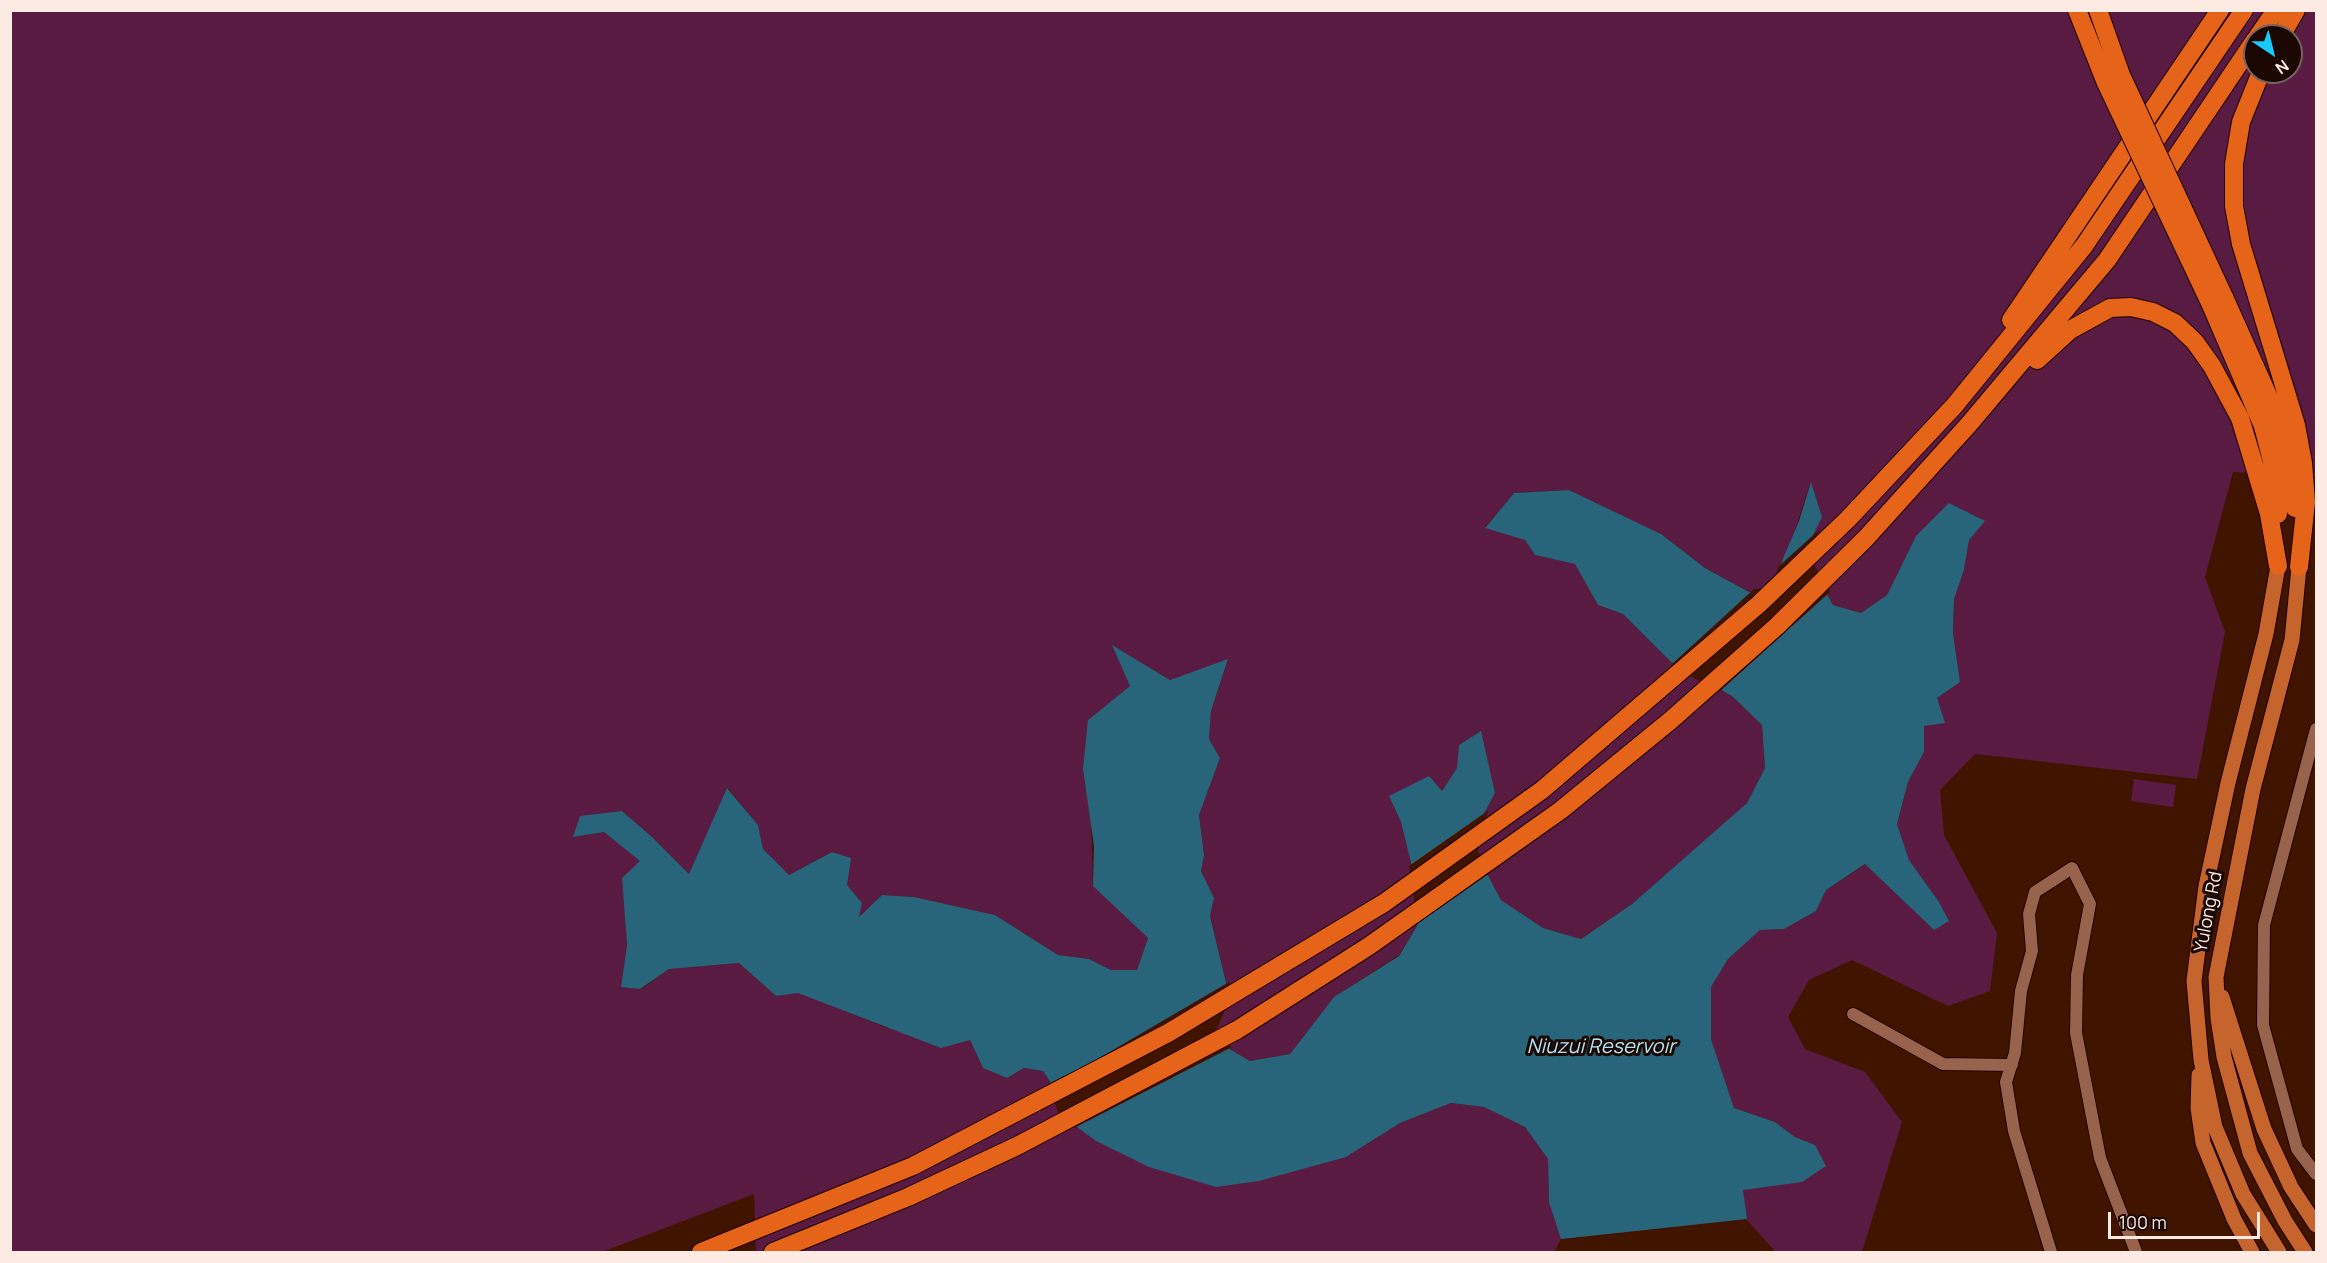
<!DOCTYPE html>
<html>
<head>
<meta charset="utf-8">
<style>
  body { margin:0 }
  #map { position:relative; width:2327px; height:1263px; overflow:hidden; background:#411400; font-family:Manrope,sans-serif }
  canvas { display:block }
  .frame { position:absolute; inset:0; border:12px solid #fdebe3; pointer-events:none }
  .north { position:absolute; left:2243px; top:24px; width:60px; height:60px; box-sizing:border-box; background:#1b0702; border:2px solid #75625c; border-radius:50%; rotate:145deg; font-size:16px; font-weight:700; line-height:24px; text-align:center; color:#fdebe3 }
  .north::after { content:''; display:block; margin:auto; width:21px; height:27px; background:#18cafc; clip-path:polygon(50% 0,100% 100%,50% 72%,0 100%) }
  .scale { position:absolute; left:2108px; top:1212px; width:152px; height:27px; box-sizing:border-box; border:3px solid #fdebe3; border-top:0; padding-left:8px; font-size:18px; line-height:21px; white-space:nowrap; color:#fdebe3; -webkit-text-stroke:4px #1b0702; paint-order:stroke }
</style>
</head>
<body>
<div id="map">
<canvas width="2327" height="1263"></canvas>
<div class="frame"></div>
<div class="north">N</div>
<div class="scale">100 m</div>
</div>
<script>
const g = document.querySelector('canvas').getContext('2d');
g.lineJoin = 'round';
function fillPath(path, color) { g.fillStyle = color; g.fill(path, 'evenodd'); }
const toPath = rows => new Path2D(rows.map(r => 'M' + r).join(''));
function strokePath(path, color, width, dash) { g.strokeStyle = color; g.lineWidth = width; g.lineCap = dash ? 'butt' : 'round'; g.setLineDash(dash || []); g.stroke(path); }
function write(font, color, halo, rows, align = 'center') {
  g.font = font + ' Manrope,sans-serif'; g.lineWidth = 6; g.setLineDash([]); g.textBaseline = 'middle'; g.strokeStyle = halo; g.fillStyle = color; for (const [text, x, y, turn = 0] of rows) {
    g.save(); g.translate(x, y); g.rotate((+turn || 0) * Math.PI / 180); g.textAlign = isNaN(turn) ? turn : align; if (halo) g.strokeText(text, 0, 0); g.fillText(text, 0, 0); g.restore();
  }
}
fillPath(toPath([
  [10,11,2316,11,2316,477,2233,472,2205,577,2225,632,2197,779,1975,754,1940,790,1944,835,1997,933,1990,991,1948,1006,1852,960,1809,980,1788,1017,1805,1049,1865,1072,1902,1122,1862,1252,1773,1252,1774,1250,1746,1219,1561,1239,1554,1252,756,1252,754,1194,602,1252,11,1252],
  [2255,36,2291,36,2291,72,2255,72],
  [1810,484,1810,564,1833,605,1861,613,1887,595,1916,536,1969,540,1964,570,1954,599,1953,633,1960,682,1937,698,1924,726,1924,752,1908,782,1897,824,1909,860,1939,902,1934,930,1866,864,1826,890,1816,911,1784,929,1760,930,1728,959,1711,987,1711,1039,1734,1108,1775,1122,1795,1137,1815,1145,1743,1190,1746,1219,1549,1202,1548,1159,1525,1127,1484,1107,1451,1103,1400,1123,1346,1157,1053,1086,1043,1071,1024,1068,1007,1078,983,1068,970,1040,885,1027,798,992,776,996,739,963,669,969,641,989,621,987,627,945,622,878,641,861,604,832,574,837,622,811,652,837,689,874,728,788,758,825,763,849,789,875,832,852,847,885,862,903,858,918,882,895,914,897,995,915,1058,955,1089,959,1111,970,1137,970,1148,938,1093,885,1088,720,1130,686,1113,646,1170,680,1228,660,1211,711,1209,739,1220,758,1199,815,1204,855,1201,871,1214,898,1210,915,1229,995,1209,1037,1250,1061,1290,1054,1334,997,1399,955,1417,926,1417,888,1401,822,1389,796,1441,792,1458,768,1459,745,1480,732,1495,793,1481,819,1475,851,1501,900,1543,928,1581,939,1632,904,1747,803,1765,768,1762,725,1732,696,1671,662,1623,614,1598,605,1576,564,1535,555,1525,540,1485,527,1514,493,1569,490,1661,534,1705,568,1749,592,1775,592],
  [2134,779,2176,785,2173,807,2131,801]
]), '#5a1b43');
fillPath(toPath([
  [1811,482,1822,517,1813,535,1810,564,1833,605,1861,613,1887,595,1916,536,1949,503,1985,521,1969,540,1964,570,1954,599,1953,633,1960,682,1937,698,1945,723,1924,726,1924,752,1908,782,1897,824,1909,860,1939,902,1949,921,1934,930,1865,864,1826,890,1816,911,1784,929,1760,930,1728,959,1711,987,1711,1039,1734,1108,1775,1122,1795,1137,1815,1145,1826,1166,1802,1182,1743,1190,1747,1219,1561,1239,1549,1202,1548,1159,1525,1127,1484,1107,1451,1103,1400,1123,1346,1157,1259,1181,1216,1187,1149,1167,1096,1141,1062,1116,1053,1086,1043,1071,1024,1068,1007,1078,983,1068,970,1040,941,1048,798,993,776,996,739,963,669,969,640,989,621,987,627,945,622,878,640,861,604,832,573,837,580,816,622,811,652,837,689,874,727,788,758,825,763,849,789,875,832,852,851,858,847,885,862,903,859,917,882,895,914,897,995,915,1058,955,1089,959,1111,970,1137,970,1148,938,1093,886,1094,846,1083,769,1088,720,1130,686,1112,645,1170,680,1228,659,1211,711,1209,739,1220,758,1199,815,1204,855,1201,871,1214,898,1210,916,1229,995,1209,1037,1250,1061,1290,1054,1334,997,1399,956,1417,926,1417,888,1401,822,1389,796,1429,776,1442,791,1457,768,1459,745,1481,731,1495,793,1481,819,1475,851,1501,900,1543,928,1581,939,1632,904,1747,803,1765,768,1762,725,1732,696,1671,662,1623,614,1598,605,1575,564,1535,555,1525,540,1485,528,1514,493,1569,490,1661,534,1705,568,1749,592,1775,592,1782,561,1799,521]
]), '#28647a');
fillPath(toPath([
  [1820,529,1816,536,1813,563,1830,592,1719,692,1671,665,1754,589,1773,589,1778,567],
  [1489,810,1484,820,1478,851,1490,873,1414,925,1414,888,1409,866],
  [1229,982,1232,996,1213,1036,1232,1047,1074,1128,1060,1118,1048,1084,1089,1064]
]), '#411400');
const minor = toPath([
  [2316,729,2264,925,2263,1025,2297,1149,2316,1174],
  [1853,1014,1943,1064,2012,1065],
  [2051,1252,2014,1131,2006,1082,2015,1053,2021,991,2032,951,2029,914,2035,892,2072,868,2090,904,2077,975,2076,1033,2100,1158,2136,1252]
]);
const major = toPath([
  [2278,566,2266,634,2228,783,2206,886,2194,981,2201,1060,2215,1127,2243,1194,2279,1252],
  [2299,567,2292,640,2253,789,2216,977,2218,1018,2224,1057,2250,1153,2285,1221,2305,1252],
  [2222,997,2264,1129,2291,1187,2316,1225],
  [2199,1075,2198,1108,2203,1143,2234,1219,2252,1252]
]);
const highway = toPath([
  [2077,10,2106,83],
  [2098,10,2121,75],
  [2258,36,2276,10],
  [2281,36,2296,10],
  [2261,72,2241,122,2234,164,2234,206,2241,244,2296,425,2303,463,2306,502,2299,567],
  [2224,297,2278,418,2287,451,2295,508],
  [2211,305,2263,426,2272,461,2278,514],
  [2011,320,2220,10],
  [2037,360,2070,330,2110,308,2131,307,2153,312,2175,323,2195,342,2212,366,2240,418,2269,514,2278,566],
  [701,1252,913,1166,1168,1033,1384,903,1542,790,1759,604,1848,519,1955,405,2084,246,2244,10],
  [773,1252,908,1197,1017,1146,1237,1030,1369,946,1561,810,1671,720,1777,626,1866,538,1970,423,2107,260,2255,40]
]);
strokePath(minor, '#210200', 14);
strokePath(major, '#210200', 17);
strokePath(highway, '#210200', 20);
strokePath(minor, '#98634c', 12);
strokePath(major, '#c6642e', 15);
strokePath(highway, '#e5641a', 18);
const highwayBridge = toPath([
  [2121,75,2224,297],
  [2106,83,2211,305]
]);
strokePath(highwayBridge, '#210200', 20, []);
strokePath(highwayBridge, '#e5641a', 18);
write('18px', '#fdebe3', '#1b0702', [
  ["Yulong Rd",2209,912,-79]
]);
write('italic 20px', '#afe1f5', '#1b0702', [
  ["Niuzui Reservoir",1601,1047]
]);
</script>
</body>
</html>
